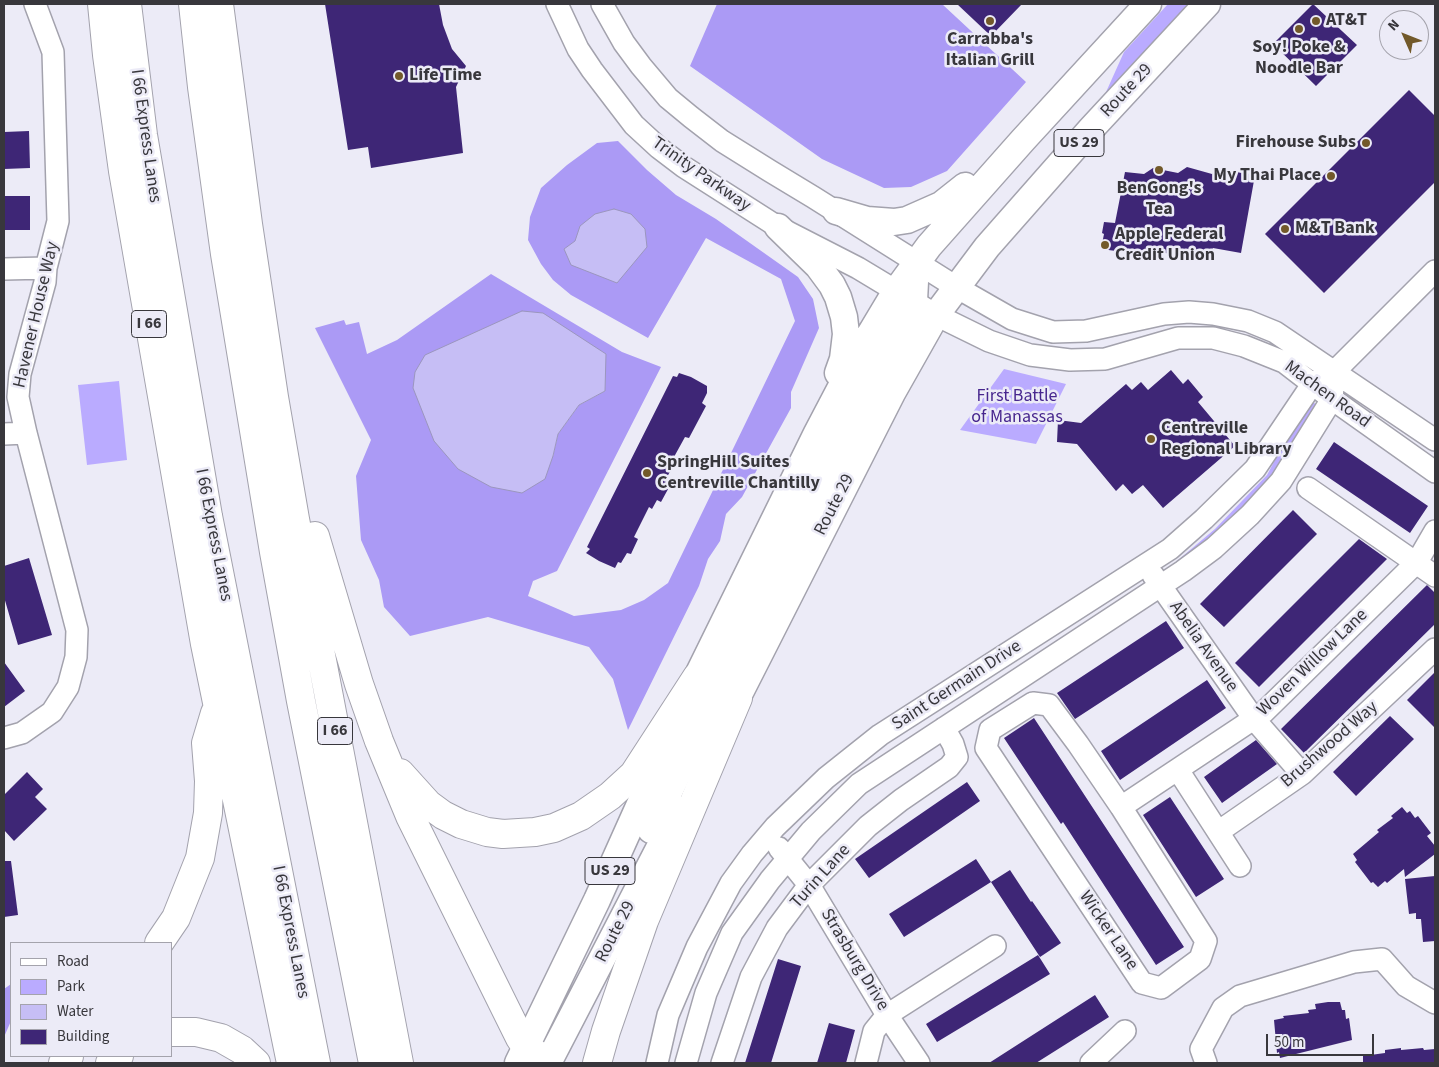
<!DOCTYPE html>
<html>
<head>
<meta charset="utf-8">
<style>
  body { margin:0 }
  #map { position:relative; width:1439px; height:1067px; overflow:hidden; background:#ecebf7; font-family:"Source Sans 3",sans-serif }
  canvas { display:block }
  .frame { position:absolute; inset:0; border:5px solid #38373c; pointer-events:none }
  .legend { position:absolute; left:10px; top:942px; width:162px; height:115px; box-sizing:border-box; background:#ecebf7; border:1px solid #a4a3ac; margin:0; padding:6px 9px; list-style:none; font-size:15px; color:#38373c }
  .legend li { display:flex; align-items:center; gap:10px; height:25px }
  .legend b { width:25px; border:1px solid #a4a3ac }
  .north { position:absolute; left:1379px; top:10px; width:50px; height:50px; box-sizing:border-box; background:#ecebf7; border:1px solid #a4a3ac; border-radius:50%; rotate:314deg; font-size:14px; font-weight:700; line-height:20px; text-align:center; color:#38373c }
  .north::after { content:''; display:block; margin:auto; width:18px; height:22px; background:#72592a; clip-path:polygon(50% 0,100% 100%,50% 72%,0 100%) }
  .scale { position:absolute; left:1266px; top:1034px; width:108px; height:22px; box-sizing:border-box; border:2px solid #38373c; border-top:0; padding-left:6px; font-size:15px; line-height:18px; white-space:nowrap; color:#38373c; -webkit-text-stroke:4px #ecebf7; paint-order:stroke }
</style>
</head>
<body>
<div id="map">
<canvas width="1439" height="1067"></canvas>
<div class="frame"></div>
<ul class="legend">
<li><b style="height:6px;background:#fff"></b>Road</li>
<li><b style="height:14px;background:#baabff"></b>Park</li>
<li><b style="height:14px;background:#c6bef5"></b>Water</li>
<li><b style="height:14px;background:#3e2676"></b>Building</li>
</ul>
<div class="north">N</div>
<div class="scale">50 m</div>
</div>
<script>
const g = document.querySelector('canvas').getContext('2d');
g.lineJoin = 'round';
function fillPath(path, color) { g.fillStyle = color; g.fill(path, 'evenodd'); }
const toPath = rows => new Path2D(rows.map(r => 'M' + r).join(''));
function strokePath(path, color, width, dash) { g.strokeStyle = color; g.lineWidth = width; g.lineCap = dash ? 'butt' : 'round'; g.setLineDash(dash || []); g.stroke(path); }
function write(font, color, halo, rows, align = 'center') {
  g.font = font + ' "Source Sans 3",sans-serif'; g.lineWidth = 5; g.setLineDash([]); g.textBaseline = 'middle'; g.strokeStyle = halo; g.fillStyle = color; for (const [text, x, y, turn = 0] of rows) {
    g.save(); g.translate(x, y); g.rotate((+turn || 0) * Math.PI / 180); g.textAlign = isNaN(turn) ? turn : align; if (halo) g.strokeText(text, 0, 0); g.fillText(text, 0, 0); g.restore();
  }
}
fillPath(toPath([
  [1168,4,1193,4,1102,101,1124,52],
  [1004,369,1066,384,1036,444,960,430],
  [119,381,127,460,87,465,78,385],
  [1313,402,1318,406,1270,478,1221,531,1171,566,1215,529,1267,475,1301,411]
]), '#baabff');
fillPath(toPath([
  [717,4,942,4,1026,82,947,171,911,187,884,188,822,159,690,66],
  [618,141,647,170,676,195,716,219,798,277,813,299,819,328,791,392,791,408,742,497,726,514,720,541,708,559,699,586,628,730,613,679,589,647,488,617,410,636,384,607,379,580,361,540,356,476,371,440,315,328,344,320,346,325,359,322,367,354,397,340,491,274,622,352,661,367,557,571,533,581,528,596,574,616,621,610,644,600,668,583,795,321,781,279,706,238,648,338,571,295,553,280,541,264,528,240,530,217,541,188,567,165,597,143],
  [425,355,605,391,579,405,558,434,553,456],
  [11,984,11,1021,4,1037,4,989]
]), '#ab9af5');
const water = toPath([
  [614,209,631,214,645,229,647,247,617,283,571,265,564,249,575,241,580,226,595,214,614,209],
  [522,311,543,313,606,354,605,391,579,405,558,434,553,456,545,479,522,493,491,487,458,469,434,441,413,388,415,372,425,355,522,311]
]);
fillPath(water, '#c6bef5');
strokePath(water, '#9b96be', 1);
fillPath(toPath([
  [325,4,439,4,443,25,452,49,466,66,456,87,463,153,371,168,368,147,348,150],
  [957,4,1022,4,991,36],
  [1313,4,1357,45,1316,86,1273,44],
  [1409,90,1435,116,1435,182,1324,293,1265,234],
  [29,131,30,168,4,169,4,132],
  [1187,167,1212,174,1219,168,1255,175,1241,253,1213,248,1209,254,1179,249,1178,255,1146,250,1146,255,1101,249,1104,234,1102,233,1104,222,1115,223,1125,172,1144,174,1153,168,1178,173],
  [4,196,30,196,30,230,4,230],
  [1171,370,1183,384,1188,379,1203,397,1198,402,1235,446,1163,508,1143,485,1132,494,1123,484,1116,491,1077,444,1057,442,1058,420,1081,423,1126,384,1132,390,1141,382,1148,390],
  [679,373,691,377,707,386,707,393,702,403,706,406,689,438,685,437,669,466,672,468,667,477,673,480,661,502,657,500,652,509,649,507,634,537,638,539,631,554,627,553,621,563,618,562,615,568,599,561,586,553,590,549,587,547,673,376,677,377],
  [1334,442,1428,506,1410,533,1316,469],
  [1293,510,1317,534,1224,627,1200,604],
  [1359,539,1387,559,1259,687,1235,663],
  [29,558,52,635,18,645,4,597,4,566],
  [1427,585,1435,593,1435,624,1304,753,1281,729],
  [1166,621,1184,648,1075,719,1057,693],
  [4,662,25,691,4,707],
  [1435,672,1435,728,1407,700],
  [1207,680,1226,708,1120,780,1101,751],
  [1390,716,1414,739,1356,796,1333,772],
  [1034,718,1184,947,1156,965,1063,822,1061,824,1004,738],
  [1256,740,1277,764,1222,803,1204,777],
  [27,772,43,789,35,797,47,809,14,841,4,830,4,795],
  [967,782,980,801,869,878,855,859],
  [1170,797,1224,879,1196,897,1143,815],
  [1402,807,1407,813,1410,811,1415,818,1418,816,1431,833,1427,836,1435,846,1435,854,1405,877,1404,869,1387,883,1385,881,1378,887,1373,882,1371,883,1355,862,1357,860,1353,854,1379,832,1377,830,1393,818,1391,816],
  [976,859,991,882,904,937,889,914],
  [4,861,11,861,18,915,4,917],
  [1010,870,1031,902,1032,901,1061,943,1040,957,991,882],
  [1435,876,1435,941,1423,942,1421,919,1416,919,1416,913,1409,914,1405,879],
  [1038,955,1050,974,937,1042,926,1024],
  [778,959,801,966,771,1063,745,1063],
  [1095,995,1109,1017,1036,1063,989,1063],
  [1328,1002,1340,1002,1342,1010,1345,1010,1346,1019,1349,1018,1352,1040,1280,1058,1279,1052,1277,1053,1274,1020,1284,1018,1283,1016,1309,1013,1308,1010,1316,1009,1315,1004],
  [829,1023,855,1030,846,1063,817,1063],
  [1401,1048,1401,1050,1423,1048,1424,1050,1435,1049,1435,1063,1363,1063,1363,1056,1385,1053,1385,1050]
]), '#3e2676');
const minor = toPath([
  [557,4,578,49,592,70,634,125,659,148,684,167,778,227,858,268,936,315,989,341,1030,355,1070,360,1105,359,1178,338,1213,338,1244,346,1284,362,1332,399,1435,472],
  [602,4,624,43,641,66,668,98,691,117,722,141,770,171,813,197,956,287,1012,319,1053,332,1086,331,1164,314,1189,312,1213,314,1248,321,1275,332,1435,440],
  [4,269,46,268],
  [4,434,26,433],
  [1308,488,1435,576],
  [1153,575,1254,719,1302,774],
  [1033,703,1049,705,1078,744,1121,807,1206,941,1200,959,1161,988,1142,983,986,748,990,730,1033,703],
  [4,738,22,733,52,712,68,687,76,657,77,630,26,433,18,397,20,374,45,282,46,268,58,221,53,52,35,4],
  [1178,770,1240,866],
  [1121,807,1264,712,1417,562,1435,531],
  [1218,832,1302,774,1435,649],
  [779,848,809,885,887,1015,919,1063],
  [657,1063,668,1015,697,947,731,883,752,854,775,827,826,778,880,735,1170,549,1204,519,1255,469,1313,383,1334,372,1435,271],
  [686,1063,706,993,732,933,770,880,811,831,859,784,1183,571,1214,548,1250,515,1281,481,1332,399,1333,387],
  [722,1063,751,977,777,928,809,885,868,826,901,800,949,767,957,757,953,744,944,728],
  [866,1063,874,1031,887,1015,995,946],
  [1091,1063,1125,1031],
  [1206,1063,1201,1049,1223,1008,1240,996,1354,962,1382,959,1406,986,1435,1003]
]);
const major = toPath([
  [836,211,867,220,894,222,907,220,941,205,965,186],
  [778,227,818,266,832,285,838,297,844,317,846,334,843,359,838,373],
  [727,718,892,393,936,315,987,247,1091,129,1207,4],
  [651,830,790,537,914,301,916,262],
  [518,1063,597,900,697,677,817,433,860,351,896,291,929,246,1023,140,1148,4],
  [548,1063,679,810]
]);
const highway = toPath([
  [102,4,107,55,123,171,205,644,291,1063],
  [127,4,143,135,208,516,316,1063],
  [193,4,202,87,225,254,274,552,301,701,373,1063],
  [219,4,248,224,274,397,295,519,399,1063],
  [315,536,359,684,379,741,410,816,520,1038,526,1047,549,1063],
  [400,773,428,804,443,815,461,824,487,832,503,834,535,832,554,828,581,816,610,796,634,774,697,677],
  [159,943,176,918,200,858,208,813,209,781,206,743,215,713],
  [171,1032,196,1032,221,1038,242,1050,256,1063],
  [63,1063,69,1056],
  [110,1063,119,1056],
  [597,1063,606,1031,644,921,738,698]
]);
strokePath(minor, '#a3a2ad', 24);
strokePath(major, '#a3a2ad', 29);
strokePath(highway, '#a3a2ad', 30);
strokePath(minor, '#fff', 21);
strokePath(major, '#fff', 26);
strokePath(highway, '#fff', 28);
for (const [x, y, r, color] of [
  [990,21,5,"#72592a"],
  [1316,21,5,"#72592a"],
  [1299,29,5,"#72592a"],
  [399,76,5,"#72592a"],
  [1366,143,5,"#72592a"],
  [1159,170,5,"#72592a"],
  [1331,176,5,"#72592a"],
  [1285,229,5,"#72592a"],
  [1105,245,5,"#72592a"],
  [1151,439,5,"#72592a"],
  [647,473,5,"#72592a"]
]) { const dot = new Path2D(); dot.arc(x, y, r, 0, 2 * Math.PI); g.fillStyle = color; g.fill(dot); strokePath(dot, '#ecebf7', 2); }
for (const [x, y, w] of [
  [1079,143,50],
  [149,324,35],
  [335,731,35],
  [610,871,50]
]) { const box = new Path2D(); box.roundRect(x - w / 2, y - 13.5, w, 27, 4); g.fillStyle = '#ecebf7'; g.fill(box); strokePath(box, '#38373c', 1); }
write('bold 16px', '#38373c', null, [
  ["US 29",1079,143],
  ["I 66",149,324],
  ["I 66",335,731],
  ["US 29",610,871]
]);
write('bold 18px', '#38373c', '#ecebf7', [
  ["AT&T",1326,21],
  ["Carrabba's",990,40,"center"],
  ["Italian Grill",990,61,"center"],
  ["Soy! Poke &",1299,48,"center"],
  ["Noodle Bar",1299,69,"center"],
  ["Life Time",409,76],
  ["Firehouse Subs",1356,143,"right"],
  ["My Thai Place",1321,176,"right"],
  ["BenGong's",1159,189,"center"],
  ["Tea",1159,210,"center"],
  ["M&T Bank",1295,229],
  ["Apple Federal",1115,235],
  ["Credit Union",1115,256],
  ["Centreville",1161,429],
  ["Regional Library",1161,450],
  ["SpringHill Suites",657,463],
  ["Centreville Chantilly",657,484]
], 'left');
write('18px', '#38373c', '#ecebf7', [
  ["Route 29",1127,91,-47],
  ["I 66 Express Lanes",145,136,82],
  ["Trinity Parkway",701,175,35],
  ["Havener House Way",37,315,-77],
  ["Machen Road",1327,395,36],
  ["Route 29",835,505,-63],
  ["I 66 Express Lanes",213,535,79],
  ["Abelia Avenue",1203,647,55],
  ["Woven Willow Lane",1313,663,-44],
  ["Saint Germain Drive",957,686,-33],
  ["Brushwood Way",1330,745,-41],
  ["Turin Lane",821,877,-48],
  ["Wicker Lane",1108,931,56],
  ["I 66 Express Lanes",290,932,79],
  ["Route 29",616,932,-63],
  ["Strasburg Drive",854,960,59]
]);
write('18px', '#47268e', '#ecebf7', [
  ["First Battle",1017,397],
  ["of Manassas",1017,418]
]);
</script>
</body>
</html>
